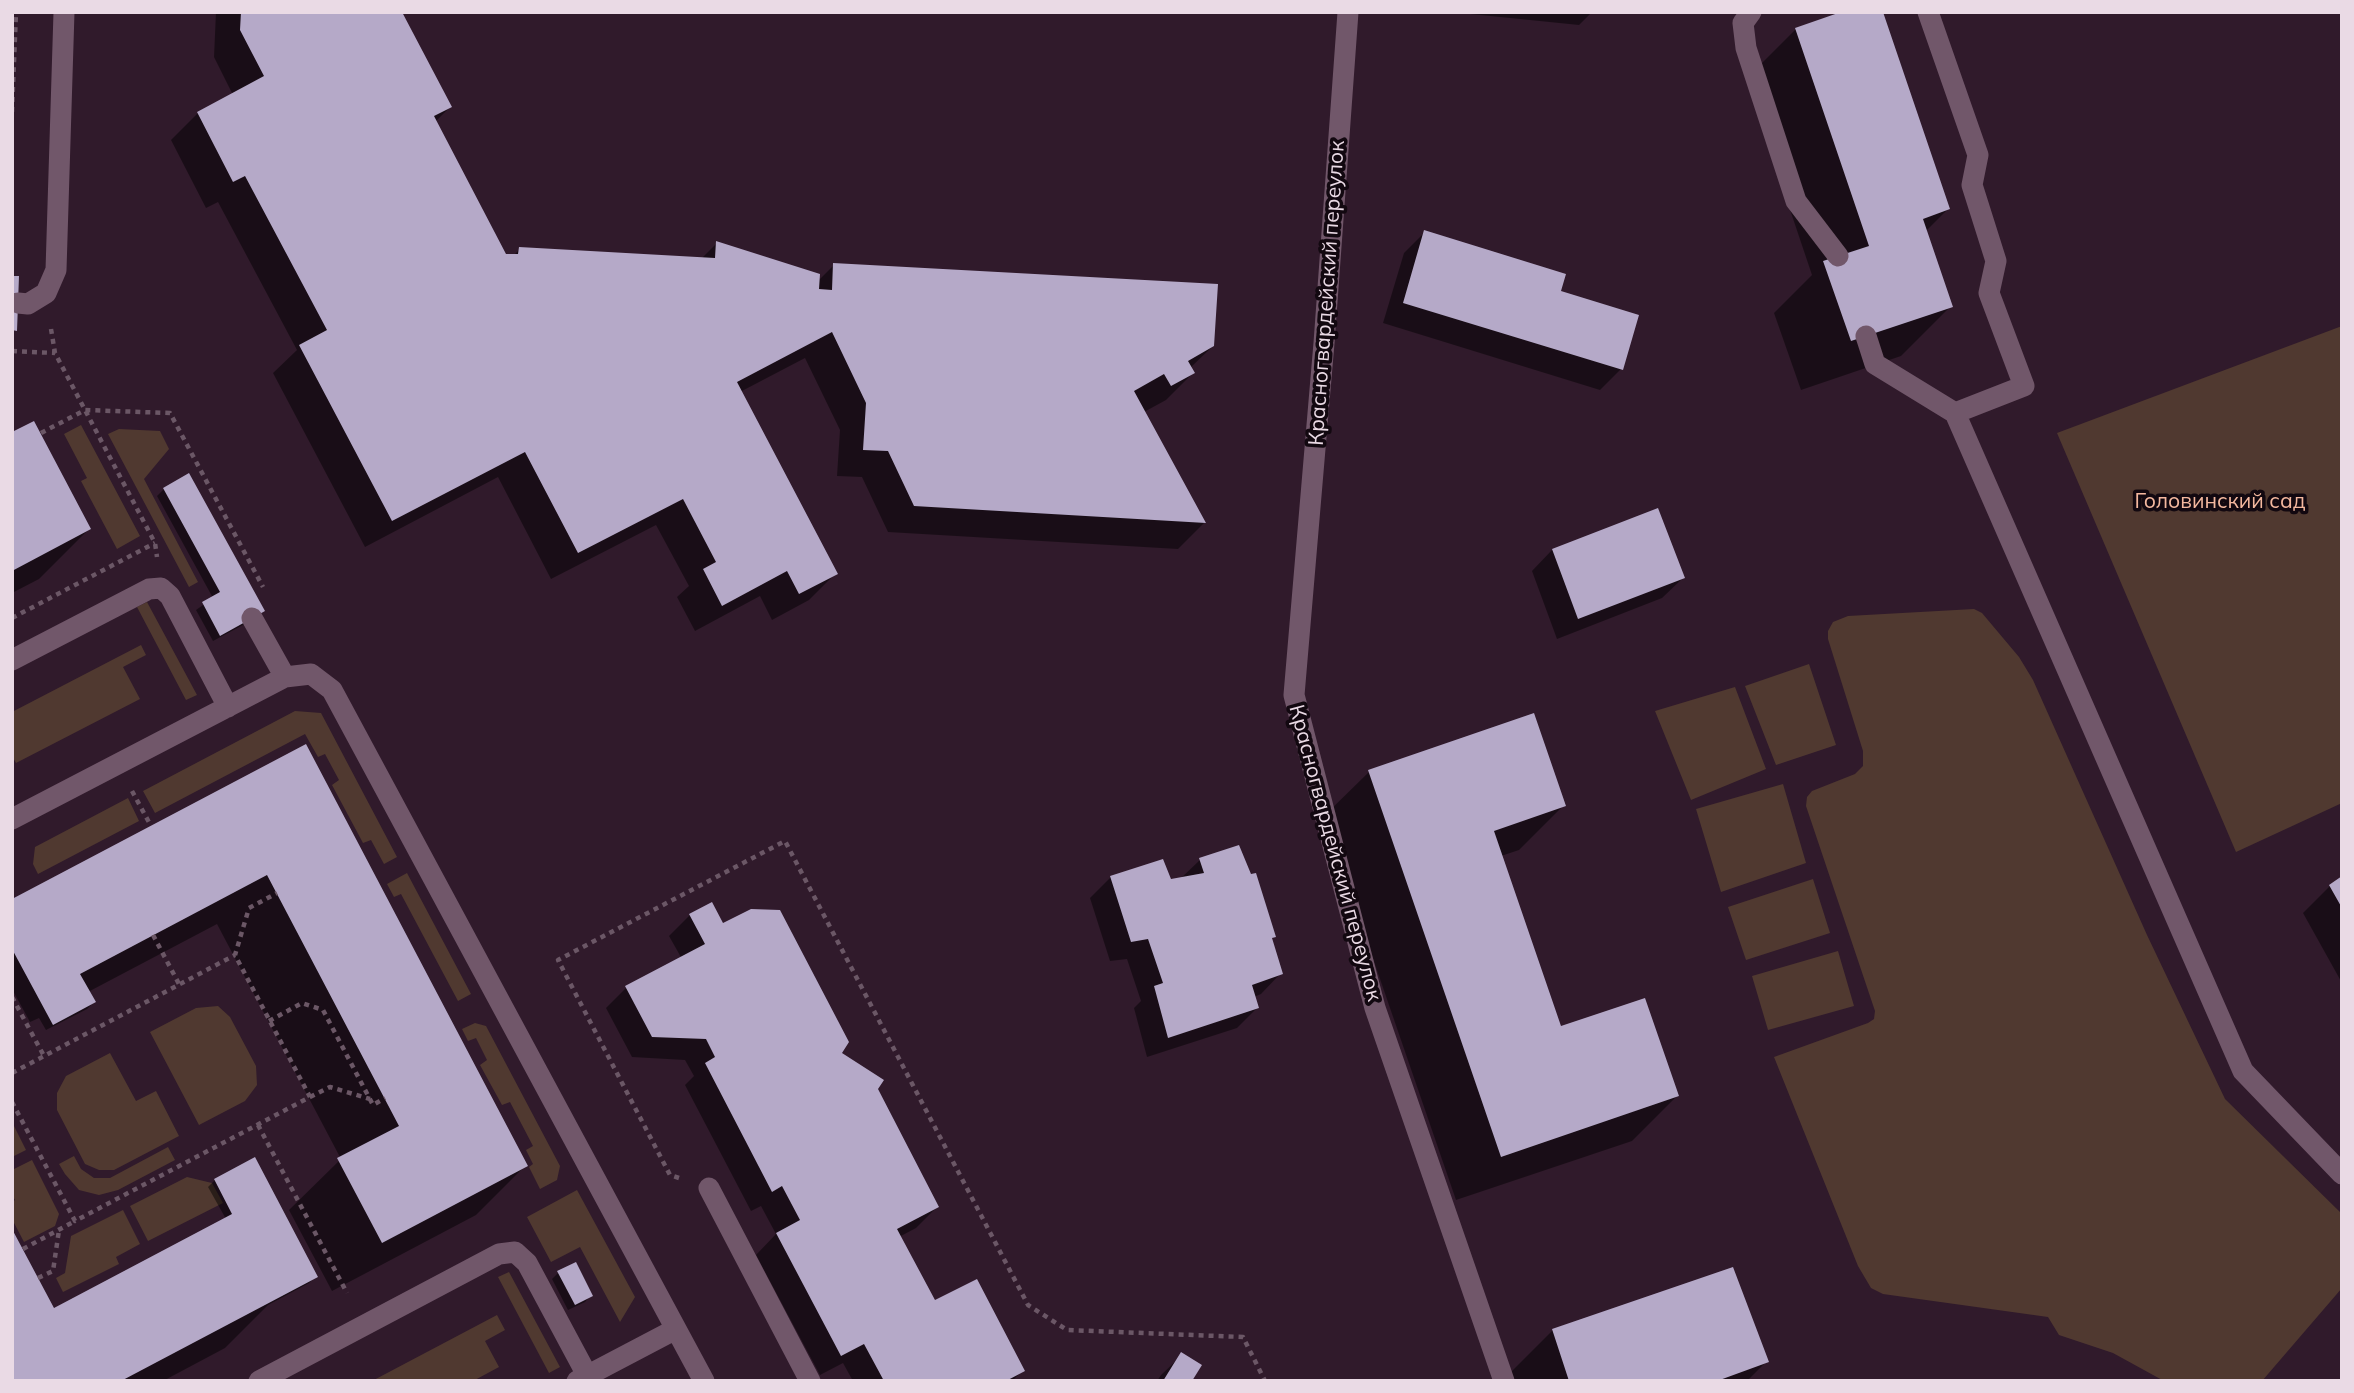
<!DOCTYPE html>
<html>
<head>
<meta charset="utf-8">
<style>
  body { margin:0 }
  #map { position:relative; width:2354px; height:1393px; overflow:hidden; background:#301a2b; font-family:Mulish,sans-serif }
  canvas { display:block }
  .frame { position:absolute; inset:0; border:14px solid #eadae5; pointer-events:none }
</style>
</head>
<body>
<div id="map">
<canvas width="2354" height="1393"></canvas>
<div class="frame"></div>
</div>
<script>
const g = document.querySelector('canvas').getContext('2d');
g.lineJoin = 'round';
function fillPath(path, color) { g.fillStyle = color; g.fill(path, 'evenodd'); }
const toPath = rows => new Path2D(rows.map(r => 'M' + r).join(''));
function strokePath(path, color, width, dash) { g.strokeStyle = color; g.lineWidth = width; g.lineCap = dash ? 'butt' : 'round'; g.setLineDash(dash || []); g.stroke(path); }
function write(font, color, halo, rows, align = 'center') {
  g.font = font + ' Mulish,sans-serif'; g.lineWidth = 7; g.setLineDash([]); g.textBaseline = 'middle'; g.strokeStyle = halo; g.fillStyle = color; for (const [text, x, y, turn = 0] of rows) {
    g.save(); g.translate(x, y); g.rotate((+turn || 0) * Math.PI / 180); g.textAlign = isNaN(turn) ? turn : align; if (halo) g.strokeText(text, 0, 0); g.fillText(text, 0, 0); g.restore();
  }
}
fillPath(toPath([
  [2342,326,2342,803,2236,852,2057,433],
  [81,425,140,536,117,549,81,481,87,478,64,434],
  [119,429,160,431,169,449,144,479,198,582,189,587,108,434],
  [147,602,197,695,186,700,137,607],
  [1974,609,1982,613,2019,657,2033,680,2147,935,2225,1099,2342,1214,2342,1288,2262,1381,2164,1381,2113,1353,2059,1335,2048,1317,1883,1294,1871,1288,1858,1266,1774,1057,1868,1023,1874,1019,1875,1011,1806,806,1807,797,1812,791,1855,774,1863,766,1863,751,1828,639,1828,631,1833,622,1848,616],
  [141,645,146,655,123,667,140,699,16,763,12,756,12,712],
  [1809,664,1836,745,1776,765,1745,686],
  [1735,687,1766,769,1691,800,1655,711],
  [295,711,321,713,397,857,384,864,371,840,363,843,332,785,339,780,325,754,318,757,305,734,155,813,143,791],
  [1783,784,1806,863,1721,892,1696,809],
  [128,798,139,821,38,874,33,864,35,847],
  [407,873,471,994,458,1001,401,894,394,897,387,884],
  [1813,879,1830,933,1746,960,1728,907],
  [1838,951,1854,1006,1768,1030,1752,976],
  [218,1006,230,1017,256,1066,257,1085,245,1101,199,1125,150,1032,196,1008],
  [475,1023,486,1026,560,1166,557,1180,540,1189,529,1167,533,1164,526,1150,533,1146,510,1102,502,1105,480,1065,487,1060,476,1038,468,1041,462,1029],
  [110,1053,136,1101,156,1091,179,1136,114,1170,99,1170,85,1164,57,1110,57,1093,66,1076],
  [12,1122,26,1150,12,1157],
  [168,1147,175,1160,118,1190,99,1195,79,1190,65,1174,59,1164,74,1156,81,1169,94,1178,110,1178],
  [32,1160,59,1214,55,1226,24,1242,12,1219,12,1202,15,1200,12,1195,12,1170],
  [187,1177,212,1183,223,1203,148,1241,130,1206],
  [577,1190,635,1297,620,1322,580,1247,551,1262,527,1217],
  [123,1210,140,1244,116,1257,119,1264,63,1292,56,1278,65,1273,71,1236],
  [509,1272,560,1367,549,1373,498,1277],
  [497,1315,505,1330,485,1341,499,1367,473,1381,372,1381]
]), '#503930');
fillPath(toPath([
  [216,12,400,12,450,107,435,122,505,255,513,256,520,249,701,259,717,243,818,281,834,265,1213,346,1190,368,1193,373,1166,400,1144,412,1204,523,1178,549,888,532,862,477,837,476,840,430,805,358,740,392,836,573,809,600,772,620,760,596,695,631,677,597,689,586,656,525,551,579,498,477,365,547,273,373,297,350,218,202,206,208,171,140,198,113,233,95,214,57],
  [1451,12,1592,12,1579,25],
  [1796,29,1948,209,1926,231,1951,306,1901,356,1801,390,1774,313,1812,275,1746,79],
  [1425,232,1559,292,1621,369,1600,390,1383,323,1404,253],
  [12,434,89,529,39,579,12,593],
  [164,489,256,618,213,641,196,610,213,598,157,496],
  [1657,511,1683,578,1662,598,1557,639,1532,571,1552,550],
  [305,747,526,1165,476,1215,332,1291,289,1210,341,1159,217,924,88,992,94,1002,87,1009,46,1030,39,1018,30,1022,12,989,12,902],
  [1369,772,1564,805,1519,850,1501,856,1560,1029,1677,1096,1632,1141,1456,1200,1324,816],
  [1200,860,1274,936,1271,940,1281,973,1261,994,1254,997,1257,1008,1237,1028,1147,1057,1134,1008,1141,1001,1127,959,1110,961,1090,898,1111,877,1170,881,1180,879],
  [2342,878,2342,983,2303,913,2330,886],
  [690,915,722,926,840,1054,876,1089,937,1207,916,1228,899,1237,934,1303,1023,1370,1012,1381,853,1381,843,1363,820,1375,756,1255,776,1234,761,1206,751,1211,685,1085,694,1076,685,1060,632,1057,606,1008,626,988,682,959,669,936],
  [215,1180,316,1276,309,1283,268,1305,225,1348,163,1381,12,1381,53,1311,226,1219,208,1187],
  [558,1273,591,1295,585,1302,568,1310,552,1279],
  [1553,1330,1767,1361,1747,1381,1510,1381,1508,1375],
  [1182,1355,1190,1381,1157,1381,1161,1375]
]), '#0007');
fillPath(toPath([
  [241,12,402,12,452,107,434,116,506,254,518,254,519,247,715,258,716,241,820,274,819,289,832,290,833,263,1218,284,1214,346,1188,361,1195,373,1171,386,1164,374,1134,391,1206,523,914,506,888,451,863,450,866,403,832,332,737,382,838,574,799,594,787,571,722,606,703,569,716,562,683,499,578,553,525,452,392,521,299,345,327,330,245,176,233,182,197,112,264,76,240,30],
  [1841,12,1883,12,1950,209,1923,219,1953,307,1851,341,1823,261,1869,246,1795,28],
  [1424,230,1566,274,1561,291,1639,315,1623,370,1403,303],
  [12,276,19,276,17,331,12,330],
  [34,421,91,529,12,571,12,432],
  [189,473,265,611,220,636,202,602,220,592,163,488],
  [1658,508,1685,578,1578,619,1552,549],
  [1534,713,1566,806,1494,831,1561,1026,1645,998,1679,1096,1501,1157,1368,770],
  [306,744,528,1166,382,1243,337,1158,399,1126,267,875,80,974,96,1002,53,1025,12,949,12,899],
  [1239,845,1251,874,1256,873,1276,937,1272,938,1283,974,1252,985,1259,1008,1168,1038,1154,986,1163,983,1148,939,1131,942,1110,876,1163,859,1171,879,1204,873,1199,858],
  [2342,876,2342,908,2329,885],
  [712,902,723,923,751,909,780,910,849,1042,842,1053,884,1080,878,1089,939,1207,897,1229,935,1300,977,1279,1025,1371,1006,1381,884,1381,864,1344,841,1356,776,1233,800,1220,782,1186,772,1192,705,1063,715,1057,706,1039,652,1037,625,986,705,944,689,914],
  [255,1157,318,1277,121,1381,12,1381,12,1229,54,1308,232,1214,214,1179],
  [576,1262,593,1296,575,1305,557,1271],
  [1733,1267,1769,1362,1717,1381,1569,1381,1552,1329],
  [1181,1352,1202,1365,1192,1381,1163,1381]
]), '#b5a9c8');
strokePath(toPath([
  [12,112,16,12],
  [51,329,55,353,155,543,157,557],
  [12,351,55,353],
  [41,433,85,410,170,413,263,587],
  [12,618,155,543],
  [132,791,151,826],
  [153,935,179,984],
  [12,997,44,1056],
  [269,1021,302,1003,323,1010,373,1105,385,1098],
  [12,1073,235,955],
  [310,1097,330,1087,370,1099],
  [12,1102,75,1221,310,1097,235,955,249,908,277,893],
  [258,1125,347,1293],
  [679,1178,670,1175,558,960,785,841,1028,1305,1067,1330,1243,1337,1265,1381],
  [23,1249,75,1221],
  [38,1278,53,1271,59,1230]
]), '#6b5766', 4.5, [5, 5]);
strokePath(toPath([
  [1751,12,1743,23,1746,48,1796,201,1838,256],
  [1928,12,1978,155,1972,185,1996,261,1989,293,2024,386,1955,413,2243,1071,2342,1174],
  [18,303,28,304,46,293,56,270,64,12],
  [1866,336,1875,364,1955,413],
  [252,618,285,677],
  [12,660,149,589,161,588,170,596,228,707],
  [12,819,285,677,311,674,332,690,704,1381],
  [709,1188,810,1381],
  [259,1381,499,1254,515,1252,527,1263,587,1375],
  [577,1381,676,1329]
]), '#71576a', 21);
strokePath(toPath([
  [1348,12,1324,343,1294,695,1375,1008,1504,1381]
]), '#71576a', 21);
write('21px', '#eadae5', '#120810', [
  ["Красногвардейский переулок",1327,293,-86],
  ["Красногвардейский переулок",1335,853,75]
]);
write('21px', '#f4b89f', '#120810', [
  ["Головинский сад",2220,502]
]);
</script>
</body>
</html>
